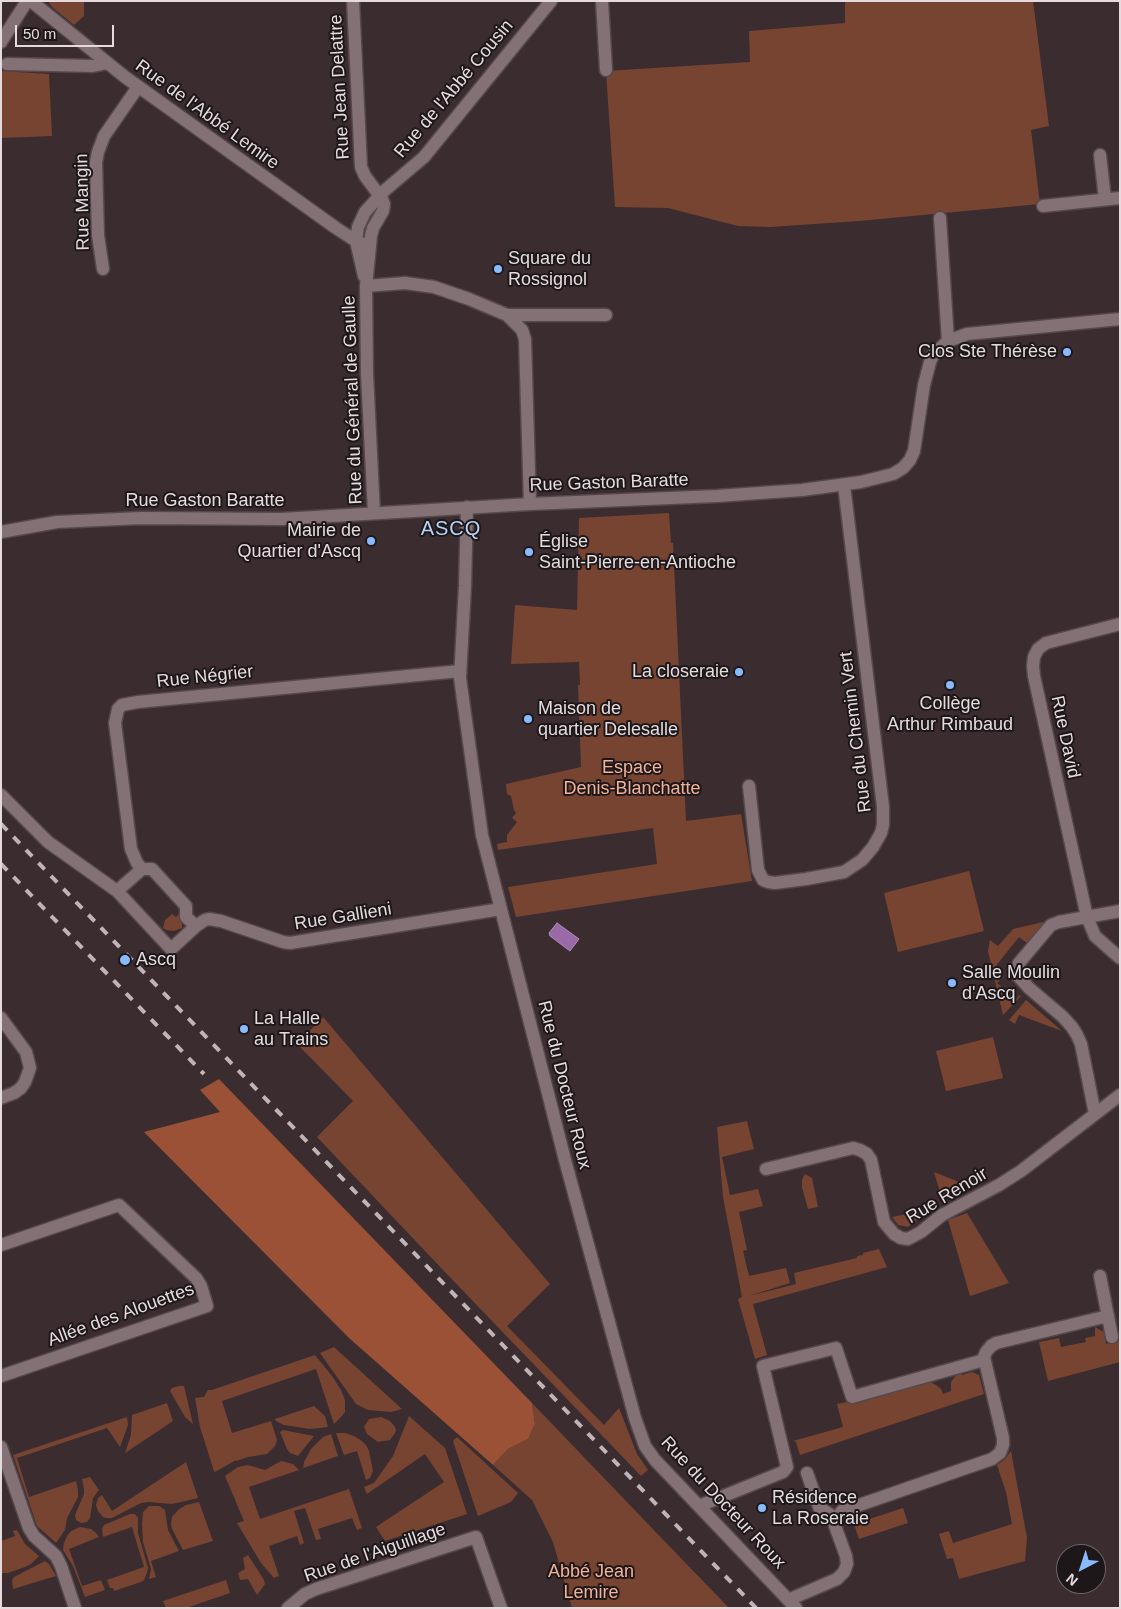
<!DOCTYPE html>
<html>
<head>
<meta charset="utf-8">
<style>
  body { margin:0 }
  #map { position:relative; width:1121px; height:1609px; overflow:hidden; background:#3b2c30; font-family:Arial,sans-serif }
  canvas { display:block }
  .frame { position:absolute; inset:0; border:2px solid #e5dbde; pointer-events:none }
  .north { position:absolute; left:1056px; top:1544px; width:50px; height:50px; box-sizing:border-box; background:#1d1719; border:1px solid #6d6568; border-radius:50%; rotate:220deg; font-size:14px; font-weight:700; line-height:20px; text-align:center; color:#e5dbde }
  .north::after { content:''; display:block; margin:auto; width:18px; height:22px; background:#89bafc; clip-path:polygon(50% 0,100% 100%,50% 72%,0 100%) }
  .scale { position:absolute; left:15px; top:25px; width:99px; height:22px; box-sizing:border-box; border:2px solid #e5dbde; border-top:0; padding-left:6px; font-size:15px; line-height:18px; white-space:nowrap; color:#e5dbde; -webkit-text-stroke:4px #1d1719; paint-order:stroke }
</style>
</head>
<body>
<div id="map">
<canvas width="1121" height="1609"></canvas>
<div class="frame"></div>
<div class="north">N</div>
<div class="scale">50 m</div>
</div>
<script>
const g = document.querySelector('canvas').getContext('2d');
g.lineJoin = 'round';
function fillPath(path, color) { g.fillStyle = color; g.fill(path, 'evenodd'); }
const toPath = rows => new Path2D(rows.map(r => 'M' + r).join(''));
function strokePath(path, color, width, dash) { g.strokeStyle = color; g.lineWidth = width; g.lineCap = dash ? 'butt' : 'round'; g.setLineDash(dash || []); g.stroke(path); }
function write(font, color, halo, rows, align = 'center') {
  g.font = font + ' Arial,sans-serif'; g.lineWidth = 4; g.setLineDash([]); g.textBaseline = 'middle'; g.strokeStyle = halo; g.fillStyle = color; for (const [text, x, y, turn = 0] of rows) {
    g.save(); g.translate(x, y); g.rotate((+turn || 0) * Math.PI / 180); g.textAlign = isNaN(turn) ? turn : align; if (halo) g.strokeText(text, 0, 0); g.fillText(text, 0, 0); g.restore();
  }
}
fillPath(toPath([
  [48,1,84,1,84,16,74,25,52,7],
  [845,1,1033,1,1049,126,1031,130,1040,204,859,221,770,227,738,226,668,208,615,207,606,71,750,62,749,31,845,23],
  [1,71,49,74,52,136,1,138],
  [669,513,671,543,673,543,686,821,741,814,752,881,516,917,508,887,657,864,653,828,498,850,497,844,507,842,507,835,517,822,512,818,516,813,514,810,511,796,507,794,506,784,581,767,578,685,580,685,579,662,511,664,515,605,577,610,579,518],
  [969,871,984,931,898,952,884,893],
  [183,910,182,928,174,931,166,930,163,928,165,920,172,914,176,917],
  [1048,921,1027,943,1019,937,995,967,1003,976,997,983,1016,999,1020,995,1021,996,1003,1015,988,951,990,940,998,946,1013,929],
  [1026,1000,1062,1031,1019,1015,1015,1024,1009,1020],
  [323,1017,550,1284,507,1326,604,1425,619,1408,637,1454,648,1470,641,1476,443,1270,317,1137,353,1101,297,1044],
  [993,1037,1003,1078,946,1091,936,1051],
  [747,1121,754,1149,722,1157,730,1195,758,1189,763,1206,739,1212,747,1250,743,1251,749,1276,786,1268,790,1283,749,1296,796,1284,794,1273,857,1258,857,1256,863,1255,863,1253,879,1249,887,1267,753,1304,767,1355,755,1359,738,1299,742,1297,723,1197,717,1127],
  [934,1172,959,1182,943,1202],
  [805,1174,812,1178,818,1207,808,1209,802,1187,802,1180],
  [931,1209,908,1227,898,1225,892,1217],
  [967,1213,1009,1283,970,1296,948,1220],
  [1095,1327,1104,1332,1106,1344,1120,1340,1120,1362,1048,1381,1039,1342,1059,1338,1061,1347,1086,1342,1085,1338,1095,1336],
  [334,1347,402,1409,391,1412,368,1410,356,1404,320,1353],
  [315,1355,332,1376,341,1390,345,1400,345,1412,341,1417,334,1424,316,1369,222,1401,232,1433,271,1421,277,1440,275,1446,267,1454,248,1457,236,1461,236,1460,215,1472,214,1471,200,1427,195,1398,204,1397,208,1390,212,1390],
  [972,1372,979,1375,984,1394,800,1455,796,1442,793,1441,843,1427,837,1404,847,1402,848,1403,928,1381,936,1385,941,1389,943,1394,951,1391,951,1382,956,1375,960,1373,962,1375],
  [179,1386,184,1386,193,1424,185,1417,170,1391,172,1388],
  [167,1403,173,1421,125,1453,131,1435,132,1415],
  [532,1403,648,1524,729,1608,572,1608,553,1542,532,1500,493,1465,508,1449,528,1439,535,1424],
  [314,1406,325,1416,328,1427,310,1429,284,1425,276,1421,275,1419],
  [409,1416,445,1448,467,1514,385,1541,376,1527,444,1482,425,1454,367,1494,364,1487,374,1483,393,1456],
  [127,1417,128,1425,120,1447,107,1428,17,1458,29,1497,76,1481,78,1490,78,1497,67,1518,65,1530,56,1543,37,1526,13,1455],
  [381,1417,390,1421,395,1427,396,1430,395,1433,390,1440,378,1442,367,1434,364,1427,369,1419],
  [283,1430,314,1436,298,1456,290,1453,287,1449,280,1432],
  [336,1433,345,1433,354,1436,362,1441,366,1445,369,1451,373,1471,370,1478,366,1480,357,1451,344,1455],
  [331,1434,338,1456,303,1468,304,1462,311,1449,323,1437],
  [457,1437,518,1493,511,1502,478,1516,453,1441],
  [1011,1451,1027,1538,1025,1561,959,1579,953,1558,947,1559,939,1534,949,1531,953,1543,1012,1524,1006,1492,997,1465,1004,1460],
  [281,1461,293,1464,299,1470,249,1487,260,1519,349,1489,362,1528,357,1530,352,1518,318,1529,321,1539,316,1540,305,1508,294,1511,304,1543,300,1545,297,1536,269,1546,279,1576,274,1578,261,1563,237,1523,244,1521,225,1476,238,1467,248,1465,265,1470],
  [186,1462,198,1498,172,1504,149,1502,141,1503,112,1518,106,1518,103,1517,98,1511,96,1505,98,1498,102,1495,112,1511],
  [90,1477,99,1490,93,1498,90,1518,87,1522,81,1523,76,1520,75,1515,84,1494,84,1489,82,1479],
  [199,1502,213,1541,183,1550,172,1529,171,1524,172,1517,178,1510,186,1505],
  [149,1506,159,1506,165,1510,168,1530,179,1551,151,1561,156,1577,149,1579,151,1569,143,1542,142,1524,143,1512],
  [903,1508,908,1523,859,1539,854,1524],
  [130,1514,135,1514,138,1518,138,1533,148,1568,147,1573,144,1580,141,1582,114,1591,113,1588,110,1588,107,1580,144,1567,132,1527,103,1537,102,1529,104,1525],
  [80,1527,91,1529,96,1533,99,1537,69,1549,82,1586,101,1580,105,1590,85,1597,73,1566,63,1550,64,1543,67,1536,71,1531],
  [17,1530,25,1544,39,1556,31,1564,25,1567,8,1573,1,1573,1,1541,15,1536,13,1531],
  [248,1555,264,1580,265,1584,257,1595,248,1579,240,1580,238,1573,245,1569,243,1558],
  [45,1561,49,1564,56,1576,13,1589,12,1580,14,1577],
  [226,1580,230,1593,186,1608,166,1608,163,1601]
]), '#774432');
fillPath(toPath([
  [219,1079,532,1403,535,1424,528,1439,508,1449,493,1465,349,1338,144,1132,220,1112,200,1090]
]), '#9b5135');
const water = toPath([
  [557,923,579,939,570,951,550,936,549,933,557,923]
]);
fillPath(water, '#9a69a8');
strokePath(water, '#b08bb8', 1);
const minor = toPath([
  [31,1,125,77,336,228,356,241,369,246],
  [353,1,361,167,365,176,382,199,384,204,383,211,373,228,371,236,366,286,367,374,374,513],
  [602,1,606,70],
  [1,42,27,1],
  [7,64,93,66,107,63],
  [1100,155,1105,199],
  [1043,206,1120,198],
  [940,218,948,341],
  [103,269,98,235,96,162,98,152,104,136,138,87],
  [364,276,356,241,358,227,365,212,384,191,424,157,551,1],
  [366,286,405,283,434,287,469,299,507,315,522,330,525,339,530,504],
  [507,315,606,315],
  [467,507,465,586,460,678,482,835,565,1160,635,1418,645,1446,655,1460,796,1608],
  [1,532,57,522,141,518,282,519,530,504,717,496,802,490,861,482,893,474,903,468,910,460,914,451,924,385,930,362,933,355,948,341,967,334,1120,319],
  [1120,624,1046,643,1038,649,1034,657,1033,666,1034,676,1087,917,1095,936,1120,958],
  [749,786,758,870,763,880,768,882,775,883,806,879,844,872,862,860,873,847,881,833,883,825,883,807,844,485],
  [1,795,48,842,117,891,171,949,196,926,205,920,209,919,221,921,283,942,290,943,501,909],
  [142,869,137,863,131,849,115,723,118,709,122,705,138,702,460,671],
  [117,891,142,869,152,869,186,906,186,917,196,926],
  [1,1018,26,1052,30,1068,25,1082,21,1088,14,1093,1,1098],
  [1095,1114,1081,1044,1077,1035,1072,1027,1063,1017,1029,988,1018,976,1017,970,1019,963,1051,925,1059,922,1120,911],
  [766,1169,853,1148,860,1150,867,1154,871,1160,884,1222,894,1234,901,1238,908,1239,921,1232,942,1215,999,1185,1021,1171,1120,1095],
  [1,1245,119,1205,196,1278,201,1286,207,1306,1,1376],
  [1100,1276,1112,1337],
  [1,1447,29,1528,34,1536,56,1556,61,1566,75,1608],
  [807,1473,819,1507,836,1519],
  [699,1506,783,1472,787,1467,763,1366,836,1348,852,1397,984,1360],
  [788,1600,837,1579,844,1572,847,1564,846,1556,835,1526,836,1519,842,1511,992,1459,1000,1453,1003,1445,1003,1438,984,1357,986,1352,991,1346,996,1343,1108,1316],
  [288,1608,305,1594,316,1589,476,1537,501,1608]
]);
strokePath(minor, '#55484b', 15);
strokePath(minor, '#837176', 12);
strokePath(toPath([
  [1,824,756,1608],
  [1,864,204,1074]
]), '#bfb4b8', 4, [9, 9]);
for (const [x, y, r, color] of [
  [498,269,5,"#89bafc"],
  [1067,352,5,"#89bafc"],
  [371,541,5,"#89bafc"],
  [529,552,5,"#89bafc"],
  [739,672,5,"#89bafc"],
  [950,685,5,"#89bafc"],
  [528,719,5,"#89bafc"],
  [125,960,6,"#89bafc"],
  [952,983,5,"#89bafc"],
  [244,1029,5,"#89bafc"],
  [762,1508,5,"#89bafc"]
]) { const dot = new Path2D(); dot.arc(x, y, r, 0, 2 * Math.PI); g.fillStyle = color; g.fill(dot); strokePath(dot, '#1d1719', 2); }
write('18px', '#e5dbde', '#1d1719', [
  ["Rue Jean Delattre",340,87,-93],
  ["Rue de l'Abbé Cousin",454,89,-50],
  ["Rue de l'Abbé Lemire",207,115,36],
  ["Rue Mangin",83,202,-91],
  ["Rue du Général de Gaulle",353,400,-92],
  ["Rue Gaston Baratte",609,483,-2],
  ["Rue Gaston Baratte",205,501],
  ["Rue Négrier",205,677,-6],
  ["Rue du Chemin Vert",856,732,-97],
  ["Rue David",1065,737,78],
  ["Rue Gallieni",343,917,-9],
  ["Rue du Docteur Roux",564,1085,76],
  ["Rue Renoir",947,1196,-31],
  ["Allée des Alouettes",121,1315,-20],
  ["Rue du Docteur Roux",723,1503,47],
  ["Rue de l'Aiguillage",375,1553,-19]
]);
write('18px', '#e5dbde', '#1d1719', [
  ["Square du",508,259],
  ["Rossignol",508,280],
  ["Clos Ste Thérèse",1057,352,"right"],
  ["Mairie de",361,531,"right"],
  ["Quartier d'Ascq",361,552,"right"],
  ["Église",539,542],
  ["Saint-Pierre-en-Antioche",539,563],
  ["La closeraie",729,672,"right"],
  ["Collège",950,704,"center"],
  ["Arthur Rimbaud",950,725,"center"],
  ["Maison de",538,709],
  ["quartier Delesalle",538,730],
  ["Ascq",136,960],
  ["Salle Moulin",962,973],
  ["d'Ascq",962,994],
  ["La Halle",254,1019],
  ["au Trains",254,1040],
  ["Résidence",772,1498],
  ["La Roseraie",772,1519]
], 'left');
write('18px', '#f2b29a', '#1d1719', [
  ["Espace",632,768],
  ["Denis-Blanchatte",632,789],
  ["Abbé Jean",591,1572],
  ["Lemire",591,1593]
]);
g.letterSpacing = '1px';
write('20px', '#b6d2f7', '#1d1719', [
  ["ASCQ",451,529]
]);
g.letterSpacing = '0px';
</script>
</body>
</html>
